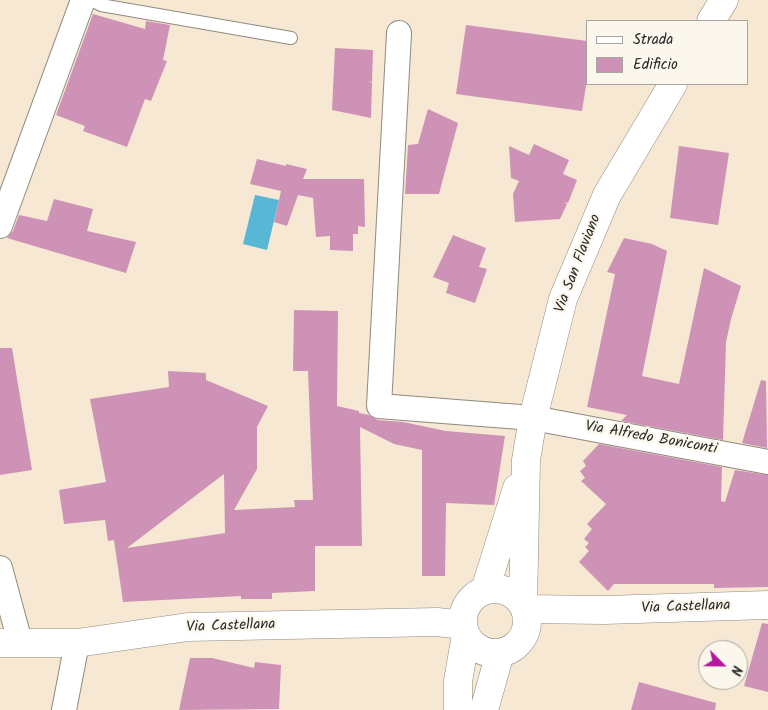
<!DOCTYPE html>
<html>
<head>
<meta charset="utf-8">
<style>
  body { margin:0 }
  #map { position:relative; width:768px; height:710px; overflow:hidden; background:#f6e8d3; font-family:Kalam,sans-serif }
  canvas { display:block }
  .legend { position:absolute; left:586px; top:20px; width:162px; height:65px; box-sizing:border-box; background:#fbf7ec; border:1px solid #a8a59f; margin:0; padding:6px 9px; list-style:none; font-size:15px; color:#2b2b2b }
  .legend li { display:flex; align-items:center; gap:10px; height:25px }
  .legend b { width:25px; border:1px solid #a8a59f }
  .north { position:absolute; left:698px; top:640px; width:50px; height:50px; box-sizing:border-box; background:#fbf7ec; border:1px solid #a8a59f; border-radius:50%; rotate:113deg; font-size:14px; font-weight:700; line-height:20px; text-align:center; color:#2b2b2b }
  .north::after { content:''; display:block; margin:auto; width:18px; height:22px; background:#b5179e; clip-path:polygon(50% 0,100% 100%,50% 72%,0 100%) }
</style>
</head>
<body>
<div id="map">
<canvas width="768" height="710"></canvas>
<ul class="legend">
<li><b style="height:6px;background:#fff"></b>Strada</li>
<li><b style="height:14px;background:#ce92b6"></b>Edificio</li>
</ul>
<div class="north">N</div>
</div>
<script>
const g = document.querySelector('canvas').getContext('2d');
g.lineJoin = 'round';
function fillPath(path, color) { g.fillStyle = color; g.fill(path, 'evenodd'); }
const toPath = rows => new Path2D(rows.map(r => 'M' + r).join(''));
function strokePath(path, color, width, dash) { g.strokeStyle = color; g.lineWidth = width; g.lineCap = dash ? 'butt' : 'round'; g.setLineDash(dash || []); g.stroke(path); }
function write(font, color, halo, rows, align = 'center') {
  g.font = font + ' Kalam,sans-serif'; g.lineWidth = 5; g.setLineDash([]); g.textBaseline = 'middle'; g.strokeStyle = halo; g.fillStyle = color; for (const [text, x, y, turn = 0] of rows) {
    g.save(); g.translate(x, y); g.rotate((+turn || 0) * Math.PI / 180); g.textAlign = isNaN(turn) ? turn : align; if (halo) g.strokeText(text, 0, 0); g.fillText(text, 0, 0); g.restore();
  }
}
fillPath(toPath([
  [255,195,279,200,267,250,243,244]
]), '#58b7d6');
fillPath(toPath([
  [93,14,145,29,146,21,170,25,163,60,167,61,151,101,145,99,127,147,83,131,85,126,56,115],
  [466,25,587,41,587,80,582,111,456,94],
  [335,48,373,50,372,82,368,81,372,83,371,118,332,110],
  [428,109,458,123,439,194,405,194,408,145,418,144],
  [534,144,569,160,563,174,577,180,568,203,564,202,567,204,560,219,515,222,513,194,519,181,511,178,509,146,529,155],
  [679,146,729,153,718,225,670,218],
  [257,159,286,166,286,164,307,169,303,179,364,179,365,227,358,226,358,234,353,234,353,251,330,250,330,236,316,237,313,198,298,195,287,226,274,222,281,191,250,184],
  [54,199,93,209,87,231,136,242,126,273,7,238,13,231,19,215,47,221],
  [453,235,486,248,479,267,487,269,475,303,446,293,449,283,433,277],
  [624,238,652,244,667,251,642,376,679,384,704,268,741,286,731,319,726,342,723,440,621,421,627,415,587,407,615,274,607,272],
  [294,310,338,311,337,406,359,411,359,413,369,415,378,420,403,422,446,431,505,436,494,505,446,503,445,576,422,576,422,450,394,444,360,427,362,546,315,546,315,591,272,593,272,599,241,599,241,596,123,602,114,540,108,541,105,520,64,524,59,490,106,482,90,399,169,387,168,371,206,373,206,380,268,406,257,427,257,469,234,510,295,507,294,500,313,500,308,371,293,371],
  [224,474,225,533,127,548],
  [0,348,12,348,32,470,0,475],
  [761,380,766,381,767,448,742,443],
  [599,444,722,467,721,501,725,502,735,470,768,475,768,587,714,588,714,584,614,584,608,591,579,562,589,551,585,547,589,543,584,539,592,529,587,524,606,504,581,481,585,478,580,471,586,466,583,461],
  [762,623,768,624,768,692,744,686],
  [190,658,212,658,254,668,255,662,281,665,279,709,179,710],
  [639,682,716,703,715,710,631,710]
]), '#ce92b6');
const service = toPath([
  [91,0,101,5,291,38]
]);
const minor = toPath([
  [399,33,379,406,533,418,768,462],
  [0,226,83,0],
  [0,568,20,642],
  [64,710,77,643]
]);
const tertiary = toPath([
  [711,21,724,0],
  '463 621a32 32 0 1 1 64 0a32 32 0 1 1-64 0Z',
  [485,590,517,488],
  [523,604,526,460,533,418,563,299,607,195,673,84],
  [525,609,604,610,768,605],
  [0,643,77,643,188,627,437,622,463,625],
  [458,710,458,681,466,635],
  [484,710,500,653]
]);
strokePath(service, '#908a7f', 14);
strokePath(minor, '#908a7f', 26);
strokePath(tertiary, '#908a7f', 29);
strokePath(service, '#fff', 12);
strokePath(minor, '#fff', 24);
strokePath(tertiary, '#fff', 28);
write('15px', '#2b2b2b', '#fbf7ec', [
  ["Via San Flaviano",579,264,-69],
  ["Via Alfredo Boniconti",651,439,10],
  ["Via Castellana",686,608,-2],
  ["Via Castellana",231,627,-2]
]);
</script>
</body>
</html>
